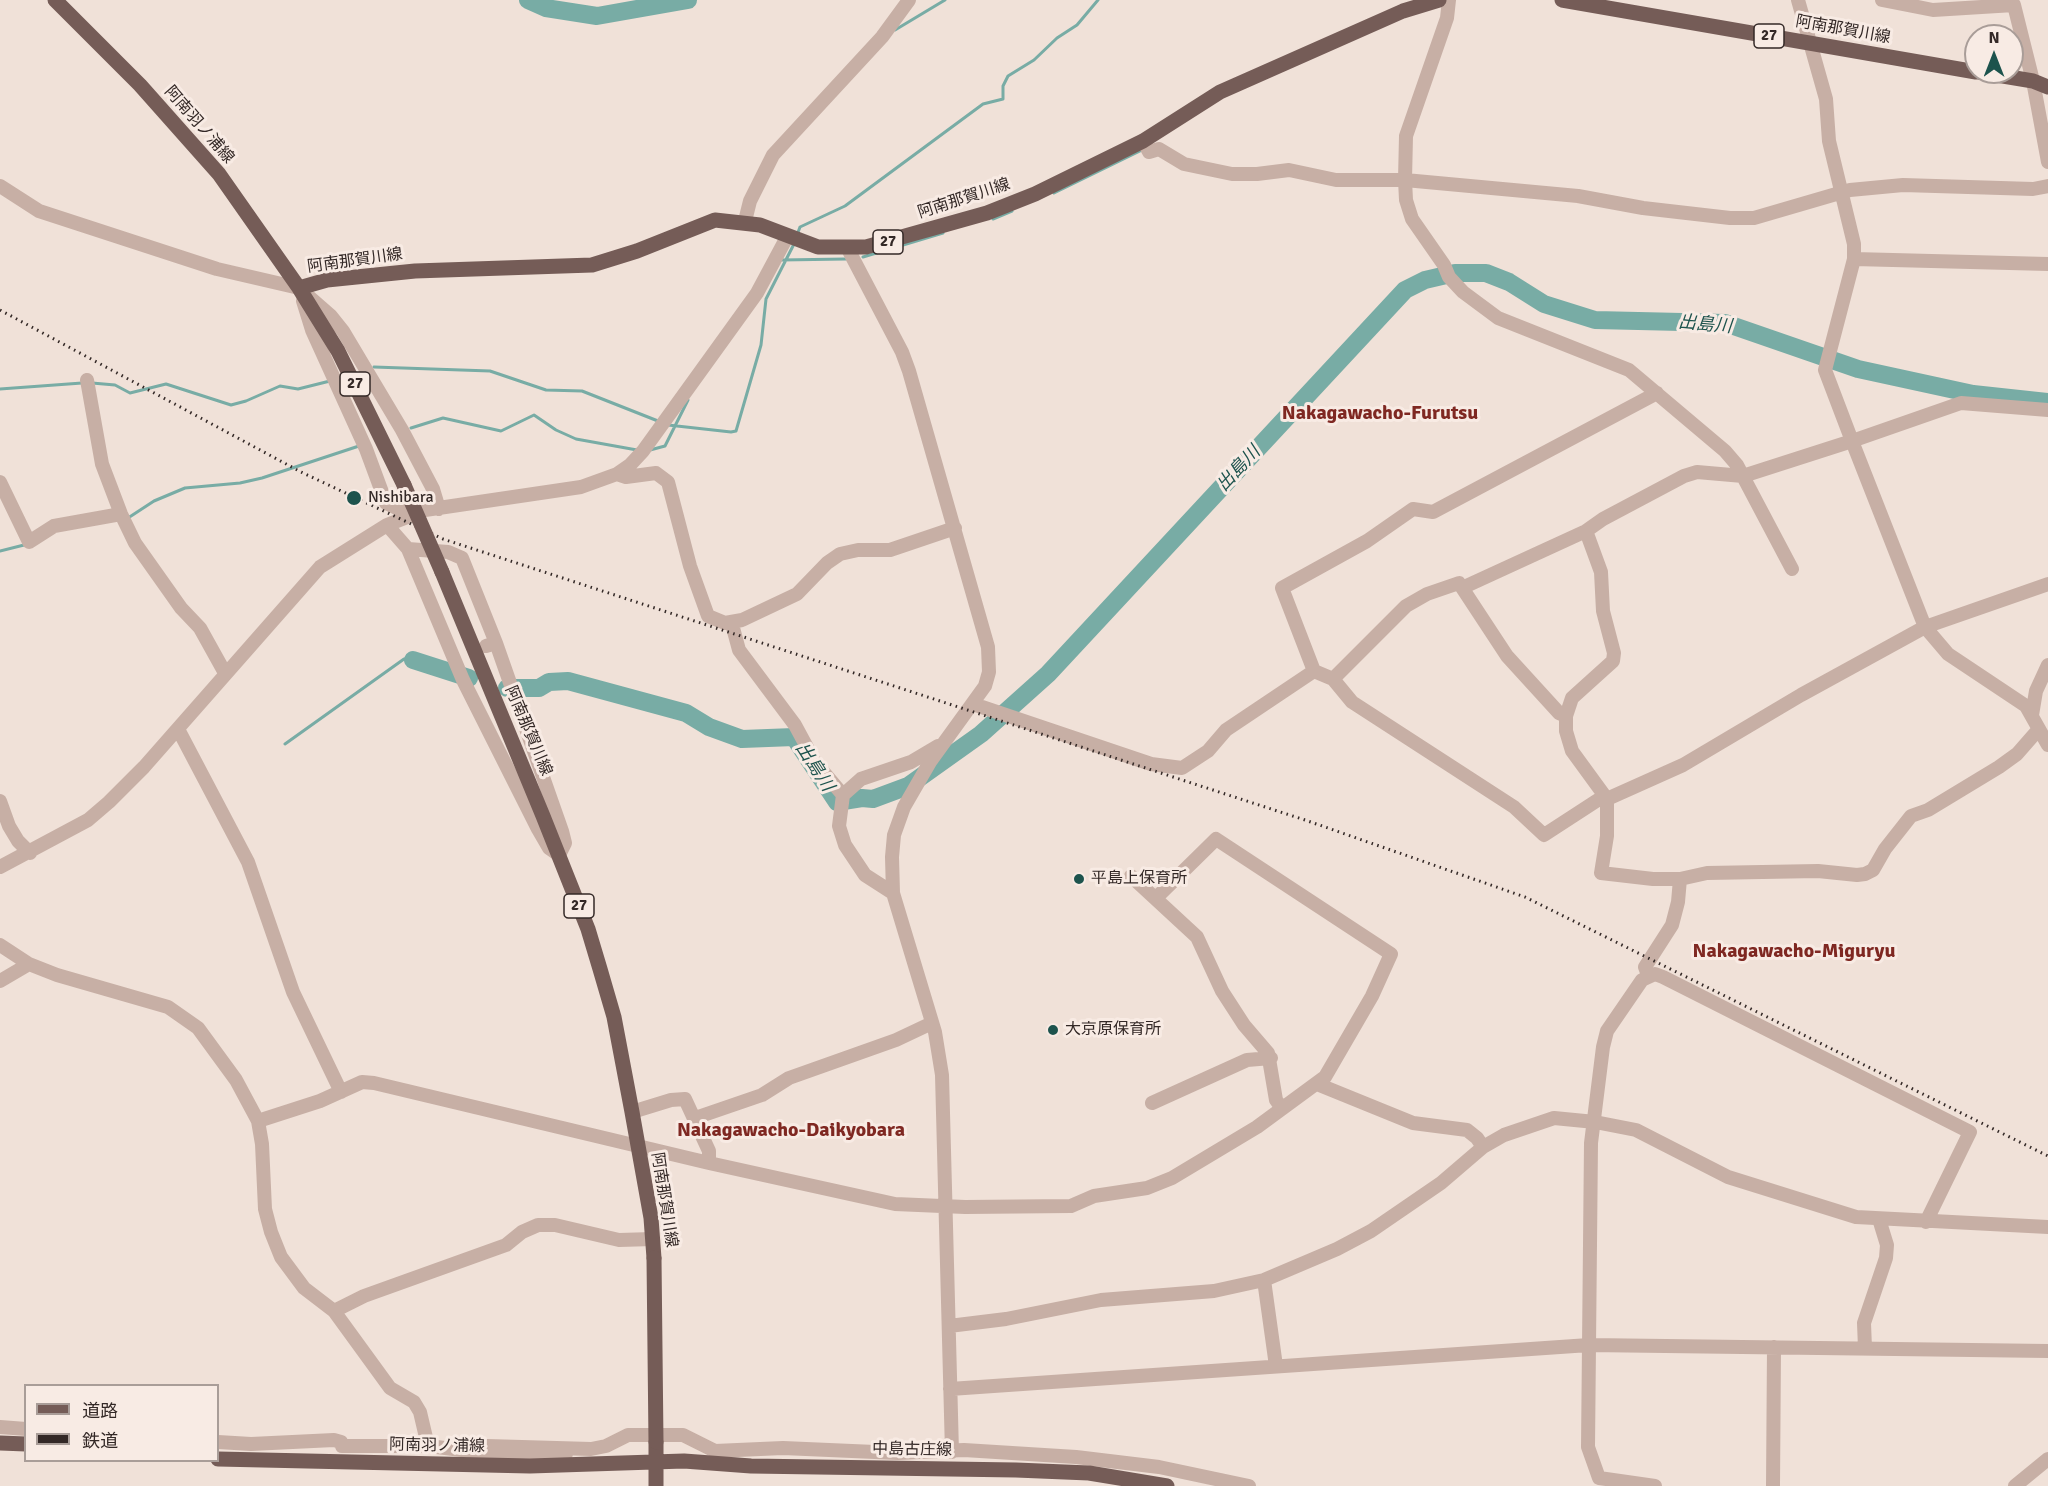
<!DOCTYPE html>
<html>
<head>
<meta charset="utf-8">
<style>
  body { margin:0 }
  #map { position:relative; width:2048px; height:1486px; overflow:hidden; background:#f0e1d8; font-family:Signika,"Noto Sans JP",sans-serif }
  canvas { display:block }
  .legend { position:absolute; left:24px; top:1384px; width:195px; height:78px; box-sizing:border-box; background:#f8ebe4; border:2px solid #a99d98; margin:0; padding:8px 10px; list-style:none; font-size:18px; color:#332826 }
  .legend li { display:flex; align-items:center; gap:12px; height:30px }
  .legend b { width:30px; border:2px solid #a99d98 }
  .north { position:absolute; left:1964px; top:24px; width:60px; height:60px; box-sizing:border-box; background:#f8ebe4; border:2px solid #a99d98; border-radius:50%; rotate:0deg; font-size:16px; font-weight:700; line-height:24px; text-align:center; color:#332826 }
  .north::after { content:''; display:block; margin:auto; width:21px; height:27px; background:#1d534d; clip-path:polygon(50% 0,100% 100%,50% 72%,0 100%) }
</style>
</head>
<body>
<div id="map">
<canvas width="2048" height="1486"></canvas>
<ul class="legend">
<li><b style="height:8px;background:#755c57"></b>道路</li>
<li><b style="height:8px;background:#332826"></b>鉄道</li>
</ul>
<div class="north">N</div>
</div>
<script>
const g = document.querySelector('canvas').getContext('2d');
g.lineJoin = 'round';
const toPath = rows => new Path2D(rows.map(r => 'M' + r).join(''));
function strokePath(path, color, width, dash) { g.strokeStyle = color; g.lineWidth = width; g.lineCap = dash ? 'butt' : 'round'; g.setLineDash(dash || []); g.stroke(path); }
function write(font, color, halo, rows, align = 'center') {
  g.font = font + ' Signika,"Noto Sans JP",sans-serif'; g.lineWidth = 6; g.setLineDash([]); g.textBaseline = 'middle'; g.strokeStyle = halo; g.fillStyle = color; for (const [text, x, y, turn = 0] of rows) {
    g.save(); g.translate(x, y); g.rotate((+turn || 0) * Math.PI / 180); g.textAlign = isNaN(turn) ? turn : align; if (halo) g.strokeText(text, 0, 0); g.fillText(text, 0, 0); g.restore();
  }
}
strokePath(toPath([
  [895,30,945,0],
  [1054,193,1142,150],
  [993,219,1012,211],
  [797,235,800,227,845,206,983,104,1003,99,1003,86,1008,76,1034,60,1057,38,1077,25,1098,0],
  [863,257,943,233],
  [781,260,846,259],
  [374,367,490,371,546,390,582,391,658,421],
  [92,383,115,385,130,393,166,384,231,405,246,401,280,386,298,389,330,381],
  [0,389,82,383],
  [668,425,731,432,736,431,761,345,766,299,794,244],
  [411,428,443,418,501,431,534,415,556,430,576,439,637,450],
  [650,450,665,446,688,400],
  [128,518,154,501,185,488,240,483,262,478,359,446],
  [0,551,24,545],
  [285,744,404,659,413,660]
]), '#78aca5', 3);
strokePath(toPath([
  [528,0,546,8,597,16,688,0],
  [413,660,469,678],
  [507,688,539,688,549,682,568,681,686,713,709,727,742,739,794,737,837,802,862,798,873,799,908,786,981,734,1048,674,1405,290,1425,280,1455,273,1486,273,1509,282,1544,304,1595,320,1725,323,1858,369,1973,394,2048,402]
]), '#78aca5', 18);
strokePath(toPath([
  [1449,0,1447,18,1406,136,1405,180,1406,200,1412,219,1444,265,1449,277,1463,292,1498,318,1629,370,1725,451,1737,465,1792,569],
  [1798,0,1826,99,1829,141,1854,244,1854,259,1825,370,1852,441,1961,403,2048,410],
  [1882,0,1933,10,2014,5,2033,81,2048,162],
  [1143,141,1149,152,1159,149,1184,164,1232,174,1257,174,1289,170,1336,180,1405,180,1578,196,1643,208,1730,218,1754,218,1850,190,1903,185,2033,189,2048,186],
  [0,186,39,211,217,269,299,288,331,316,343,331,402,430,433,489,439,509],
  [745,221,750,201,773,155,882,37,909,0],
  [848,249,902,352,909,371,988,647,989,672,985,686,930,762,904,807,894,835,892,857,893,893,935,1032,942,1075,952,1452],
  [1854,259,2048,264],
  [303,301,312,330,366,449,386,503,409,514],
  [87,380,102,464,121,514,135,543,181,608,200,628,225,673],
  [617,474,626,477,656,473,668,482,690,566,708,616,725,623,742,620,797,594,827,563,840,554,858,550,890,550,955,528],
  [0,482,29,542,54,526,121,514],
  [387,525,425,510,581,487,617,474,630,465,643,451,757,293,787,237],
  [1586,531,1601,572,1603,611,1614,653,1613,661,1572,698,1566,716,1566,731,1572,751,1607,799,1607,836,1601,873,1653,879,1680,879],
  [408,549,448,552,462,558,496,643,486,646],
  [1464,587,1586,531,1603,519,1684,476,1697,472,1743,476,1852,441,1925,627,1948,654,2026,706,2048,745],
  [732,624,739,650,795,725,815,762,843,795],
  [1314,671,1282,588,1367,541,1413,509,1433,512,1657,393],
  [1333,679,1406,606,1427,594,1459,583,1507,656,1559,713,1566,716],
  [973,704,1151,764,1182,768,1208,751,1226,730,1314,671,1333,679,1352,702,1514,807,1544,835,1604,796],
  [2032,715,2036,691,2048,665],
  [178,729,248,862,293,992,341,1092],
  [1607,799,1683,765,1801,695,1925,627,2048,584],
  [0,801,9,826,18,841,30,853],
  [0,867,88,820,109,802,144,767,320,567,387,525,408,549,463,680,538,829,549,848,559,855,565,843,562,831,496,643],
  [1131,876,1197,937,1222,991,1244,1025,1268,1053,1276,1100,1281,1107],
  [893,893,865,875,845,845,839,826,843,795,861,779,911,762,938,746],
  [0,945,29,964,57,975,168,1007,198,1028,236,1080,258,1121,262,1144,265,1209,271,1232,281,1257,304,1288,334,1311,390,1388,414,1402,420,1412,428,1446,530,1458],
  [1648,975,1645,967,1672,925,1678,902,1680,879,1707,873,1818,871,1857,875,1865,874,1873,870,1885,849,1911,816,1928,810,1999,767,2017,754,2038,730],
  [0,981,29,964],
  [1317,1084,1413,1123,1467,1130,1477,1138,1483,1147],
  [1152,1103,1247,1060,1271,1058],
  [632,1112,671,1100,685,1099,709,1151,709,1163],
  [695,1118,762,1095,789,1078,896,1040,932,1023],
  [258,1121,320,1101,362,1082,374,1083,709,1163,895,1204,965,1207,1071,1206,1094,1196,1147,1188,1172,1178,1257,1127,1325,1077,1372,996,1391,954,1216,839,1156,898],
  [1926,1222,1970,1132,1663,977,1655,974,1642,980,1607,1031,1603,1047,1591,1143,1589,1345,2048,1351],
  [1264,1280,1276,1366],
  [334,1311,364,1296,506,1245,522,1232,538,1225,555,1225,619,1240,653,1239],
  [949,1326,1006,1319,1101,1300,1214,1291,1264,1280,1337,1249,1371,1231,1441,1183,1483,1147,1504,1135,1554,1118,1595,1122,1636,1130,1728,1177,1856,1217,2048,1227],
  [1865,1348,1864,1323,1886,1258,1887,1245,1879,1219],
  [950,1389,1589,1345,1588,1447,1599,1478,1655,1486],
  [0,1427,26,1429],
  [218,1442,251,1444,334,1440,341,1442,342,1446,428,1446],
  [487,1446,591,1449,606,1446,628,1435,683,1435,715,1451,783,1448,898,1453,964,1450,1076,1457,1159,1467,1249,1486],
  [530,1466,530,1458,566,1454],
  [1773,1486,1774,1347],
  [2015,1486,2048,1459]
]), '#c7afa5', 14);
strokePath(toPath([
  [55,0,140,85,219,174,299,288,338,351,404,485],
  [1562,0,1976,72],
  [1979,72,2033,81,2048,87],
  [299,288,327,280,415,271,592,265,637,251,715,220,760,225,818,247,866,247,987,213,1035,194,1143,141,1220,92,1403,11,1439,0],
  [442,572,543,816,588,929,600,969,614,1017,632,1112,651,1218,654,1258],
  [656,1442,656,1486],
  [0,1443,26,1444],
  [218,1459,530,1466,684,1461,751,1466,1016,1470,1089,1473,1167,1486]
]), '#755c57', 15);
strokePath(toPath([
  [0,310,301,472,443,539,1305,820,1525,897,2048,1156]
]), '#332826', 3, [1.5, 4.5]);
strokePath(toPath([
  [404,485,442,572],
  [654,1258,656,1442]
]), '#755c57', 15);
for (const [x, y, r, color] of [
  [354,498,8,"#1d534d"],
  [1079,879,6,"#1d534d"],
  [1053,1030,6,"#1d534d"]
]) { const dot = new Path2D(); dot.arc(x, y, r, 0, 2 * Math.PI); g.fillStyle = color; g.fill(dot); strokePath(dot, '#f8ebe4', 2); }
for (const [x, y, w] of [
  [1769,36,30],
  [888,242,30],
  [355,384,30],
  [579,906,30]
]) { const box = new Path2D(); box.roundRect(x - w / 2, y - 12, w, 24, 4.5); g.fillStyle = '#f8ebe4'; g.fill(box); strokePath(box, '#332826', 1.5); }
write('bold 15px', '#332826', null, [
  ["27",1769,36],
  ["27",888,242],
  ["27",355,384],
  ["27",579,906]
]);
write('16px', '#332826', '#f8ebe4', [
  ["阿南那賀川線",1843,30,10],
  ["阿南羽ノ浦線",199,125,49],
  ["阿南那賀川線",964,199,-18],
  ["阿南那賀川線",355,261,-8],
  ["阿南那賀川線",528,731,67],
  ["阿南那賀川線",664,1200,81],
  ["阿南羽ノ浦線",437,1446,1],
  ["中島古庄線",912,1450,1]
]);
write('16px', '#332826', '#f8ebe4', [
  ["Nishibara",368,498],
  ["平島上保育所",1091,879],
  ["大京原保育所",1065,1030]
], 'left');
write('italic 18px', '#1d534d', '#f8ebe4', [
  ["出島川",1705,325,5],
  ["出島川",1239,469,-47],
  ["出島川",814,767,57]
]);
write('bold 20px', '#7f2822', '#f8ebe4', [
  ["Nakagawacho-Furutsu",1380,414],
  ["Nakagawacho-Miguryu",1794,952],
  ["Nakagawacho-Daikyobara",791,1131]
]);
</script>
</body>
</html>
